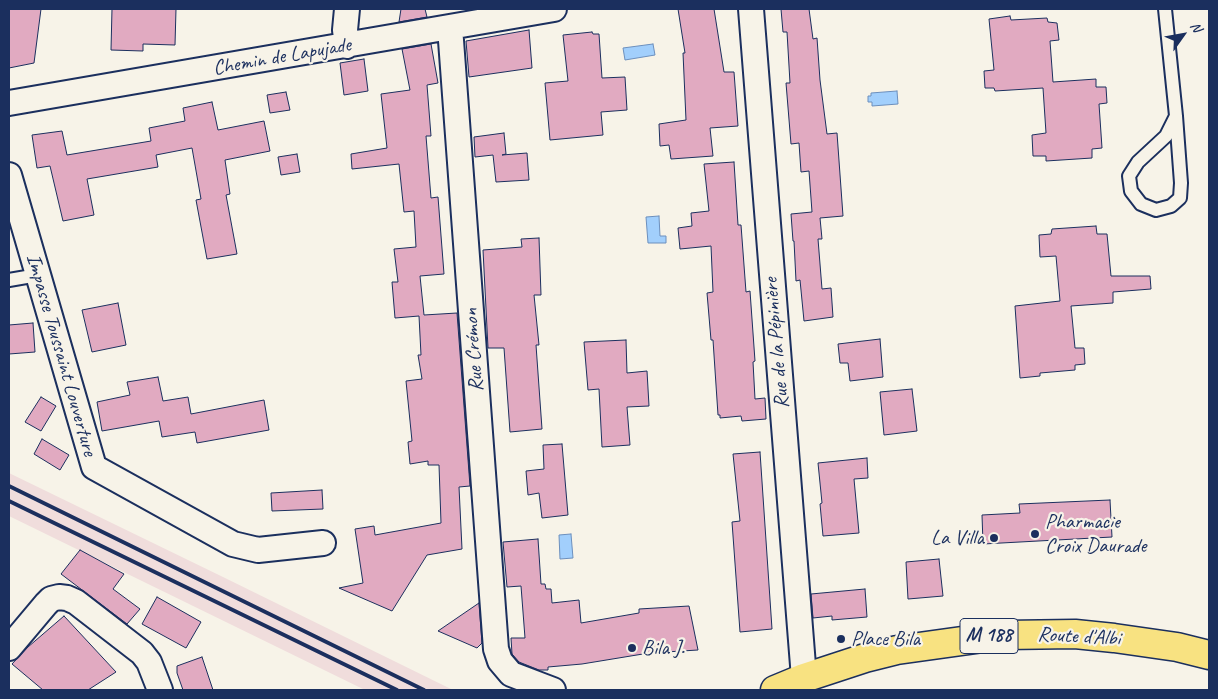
<!DOCTYPE html>
<html>
<head>
<meta charset="utf-8">
<style>
  body { margin:0 }
  #map { position:relative; width:1218px; height:699px; overflow:hidden; background:#f7f3e8; font-family:Caveat,sans-serif }
  canvas { display:block }
  .frame { position:absolute; inset:0; border:10px solid #1b2f5e; pointer-events:none }
  .north { position:absolute; left:1158px; top:10px; width:50px; height:50px; -webkit-text-stroke:4px #f7f3e8; paint-order:stroke; rotate:58deg; font-size:14px; font-weight:700; line-height:20px; text-align:center; color:#1b2f5e }
  .north::after { content:''; display:block; margin:auto; width:18px; height:22px; background:#1b2f5e; clip-path:polygon(50% 0,100% 100%,50% 72%,0 100%) }
</style>
</head>
<body>
<div id="map">
<canvas width="1218" height="699"></canvas>
<div class="frame"></div>
<div class="north">N</div>
</div>
<script>
const g = document.querySelector('canvas').getContext('2d');
g.lineJoin = 'round';
function fillPath(path, color) { g.fillStyle = color; g.fill(path, 'evenodd'); }
const toPath = rows => new Path2D(rows.map(r => 'M' + r).join(''));
function strokePath(path, color, width, dash) { g.strokeStyle = color; g.lineWidth = width; g.lineCap = dash ? 'butt' : 'round'; g.setLineDash(dash || []); g.stroke(path); }
function write(font, color, halo, rows, align = 'center') {
  g.font = font + ' Caveat,sans-serif'; g.lineWidth = 4.5; g.setLineDash([]); g.textBaseline = 'middle'; g.strokeStyle = halo; g.fillStyle = color; for (const [text, x, y, turn = 0] of rows) {
    g.save(); g.translate(x, y); g.rotate((+turn || 0) * Math.PI / 180); g.textAlign = isNaN(turn) ? turn : align; if (halo) g.strokeText(text, 0, 0); g.fillText(text, 0, 0); g.restore();
  }
}
fillPath(toPath([
  [9,473,223,577,453,690,365,690,9,516]
]), '#f0dddc');
const water = toPath([
  [653,44,655,55,625,60,623,48,653,44],
  [897,91,898,104,872,106,872,102,868,102,868,96,871,96,871,93,897,91],
  [659,216,660,236,666,236,666,243,648,243,646,217,659,216],
  [571,534,573,558,560,559,559,535,571,534]
]);
fillPath(water, '#a2cffc');
strokePath(water, '#6c8fbd', 1);
const building = toPath([
  [9,9,41,9,34,63,9,68,9,9],
  [112,9,176,9,175,45,143,44,143,51,111,50,112,9],
  [401,9,425,9,427,17,399,22,401,9],
  [678,9,714,9,724,72,734,72,738,126,710,128,713,156,671,159,669,145,660,146,659,124,686,120,683,53,685,53,678,9],
  [781,9,809,9,813,39,817,38,820,80,827,134,837,133,843,216,820,218,822,239,818,239,822,289,831,288,833,317,804,321,800,280,796,281,794,241,793,241,791,214,812,212,809,171,801,172,799,143,791,144,786,83,790,83,787,32,783,32,781,9],
  [1010,16,1011,20,1047,18,1048,22,1057,23,1059,40,1050,41,1053,82,1096,79,1096,87,1106,87,1107,103,1099,104,1102,148,1092,149,1092,158,1046,161,1046,156,1033,156,1032,135,1046,133,1043,88,995,91,994,88,985,88,984,71,994,70,989,19,1010,16],
  [529,30,532,68,469,77,466,41,529,30],
  [592,32,593,34,599,34,602,78,625,77,627,110,601,112,603,135,550,140,545,83,568,81,563,35,592,32],
  [431,44,438,83,427,85,431,136,426,136,431,198,438,197,444,274,420,276,424,315,457,313,470,486,459,487,462,549,427,555,392,611,339,588,363,583,355,529,374,526,375,535,441,523,439,465,428,465,428,461,410,464,408,442,412,441,406,381,422,379,418,355,421,355,419,316,395,318,392,282,398,282,394,249,416,247,414,211,404,212,399,164,352,169,351,154,387,148,381,94,410,90,402,49,431,44],
  [364,59,368,91,344,95,340,63,364,59],
  [286,92,290,110,270,113,267,95,286,92],
  [212,102,218,130,264,121,270,151,225,160,230,194,226,195,237,254,207,259,196,200,201,199,192,148,156,155,158,167,87,179,94,215,63,221,50,166,37,168,32,135,62,131,67,155,151,141,149,128,185,121,183,108,212,102],
  [504,133,506,154,502,155,527,153,529,180,496,182,493,155,475,157,474,137,504,133],
  [297,154,300,172,281,175,278,157,297,154],
  [734,162,738,225,741,225,746,292,750,291,755,361,753,362,755,399,765,398,766,419,742,421,741,416,720,418,720,415,718,415,713,340,711,340,707,293,713,292,711,246,680,249,678,228,692,226,691,213,709,211,704,164,734,162],
  [1096,226,1097,234,1107,234,1111,276,1150,276,1151,289,1113,292,1113,303,1071,306,1075,348,1084,348,1085,364,1075,365,1075,370,1040,373,1040,376,1020,378,1015,306,1060,301,1056,256,1040,257,1039,235,1051,234,1052,229,1096,226],
  [539,238,541,295,534,295,539,345,536,345,542,429,510,432,504,348,488,348,483,250,522,247,521,239,539,238],
  [118,303,126,345,92,352,82,310,118,303],
  [33,323,35,352,9,354,9,325,33,323],
  [880,339,883,377,850,381,848,363,840,363,838,344,880,339],
  [626,340,627,373,647,371,649,406,627,407,630,445,602,447,599,389,588,390,584,342,626,340],
  [158,377,163,401,188,397,191,414,264,400,269,430,197,443,195,432,162,437,159,421,102,431,97,402,130,395,127,382,158,377],
  [912,389,917,431,884,435,880,392,912,389],
  [41,397,56,406,41,431,25,422,41,397],
  [42,439,69,455,60,470,34,454,42,439],
  [562,444,568,515,542,518,539,493,528,495,526,471,544,469,543,445,562,444],
  [760,452,772,629,740,632,732,522,740,521,733,454,760,452],
  [867,458,868,478,854,479,859,533,823,536,820,504,822,503,818,463,867,458],
  [322,490,323,509,272,511,271,493,322,490],
  [1110,500,1112,537,983,544,982,515,1020,513,1019,504,1110,500],
  [538,539,541,584,545,584,546,589,551,589,552,603,579,600,581,623,639,613,639,609,689,606,698,650,649,653,582,664,548,667,548,670,539,670,519,662,512,654,511,638,525,638,521,586,507,587,503,542,538,539],
  [80,550,124,574,113,589,140,609,127,624,61,574,80,550],
  [939,559,943,596,908,599,906,562,939,559],
  [865,589,867,617,832,620,832,616,813,618,811,594,865,589],
  [157,597,201,622,186,648,142,624,157,597],
  [479,603,482,643,477,648,438,631,479,603],
  [64,616,116,672,88,690,43,690,12,664,28,647,64,616],
  [202,657,213,690,183,690,177,673,177,666,202,657]
]);
fillPath(building, '#e1aac1');
strokePath(building, '#1b2f5e', 1);
const lane = toPath([
  [1165,9,1176,116,1181,183,1180,198,1171,206,1156,210,1141,204,1131,191,1129,176,1138,162,1166,136,1176,116],
  [9,280,38,275]
]);
const street = toPath([
  [347,9,345,30,347,46],
  [751,9,804,678],
  [450,27,496,649,500,661,511,674,553,690],
  [9,103,554,9],
  [9,175,94,467,233,544,258,550,323,543],
  [9,648,46,604,51,599,59,597,67,598,76,602,142,653,149,662,160,690]
]);
const primary = toPath([
  [775,690,804,678,865,658,897,650,1005,635,1075,634,1114,638,1177,647,1209,655]
]);
strokePath(lane, '#1b2f5e', 16);
strokePath(street, '#1b2f5e', 28);
strokePath(primary, '#1b2f5e', 31);
strokePath(lane, '#f7f3e8', 12);
strokePath(street, '#f7f3e8', 24);
strokePath(primary, '#f8e281', 28);
strokePath(toPath([
  [9,486,424,690],
  [9,501,397,690]
]), '#1b2f5e', 4);
for (const [x, y, r, color] of [
  [1035,534,5,"#1b2f5e"],
  [994,538,5,"#1b2f5e"],
  [841,639,5,"#1b2f5e"],
  [632,648,5,"#1b2f5e"]
]) { const dot = new Path2D(); dot.arc(x, y, r, 0, 2 * Math.PI); g.fillStyle = color; g.fill(dot); strokePath(dot, '#f7f3e8', 2); }
for (const [x, y, w] of [
  [989,636,58]
]) { const box = new Path2D(); box.roundRect(x - w / 2, y - 17.5, w, 35, 4); g.fillStyle = '#f7f3e8'; g.fill(box); strokePath(box, '#1b2f5e', 1); }
write('bold 20px', '#1b2f5e', null, [
  ["M 188",989,636]
]);
write('21px', '#1b2f5e', '#f7f3e8', [
  ["Chemin de Lapujade",282,57,-10],
  ["Rue de la Pépinière",777,343,-95],
  ["Rue Crémon",474,350,-94],
  ["Impasse Toussaint Louverture",61,355,74],
  ["Route d'Albi",1079,637,3]
]);
write('21px', '#1b2f5e', '#f7f3e8', [
  ["Pharmacie",1045,522],
  ["Croix Daurade",1045,546],
  ["La Villa",984,538,"right"],
  ["Place Bila",851,639],
  ["Bila J.",642,648]
], 'left');
</script>
</body>
</html>
